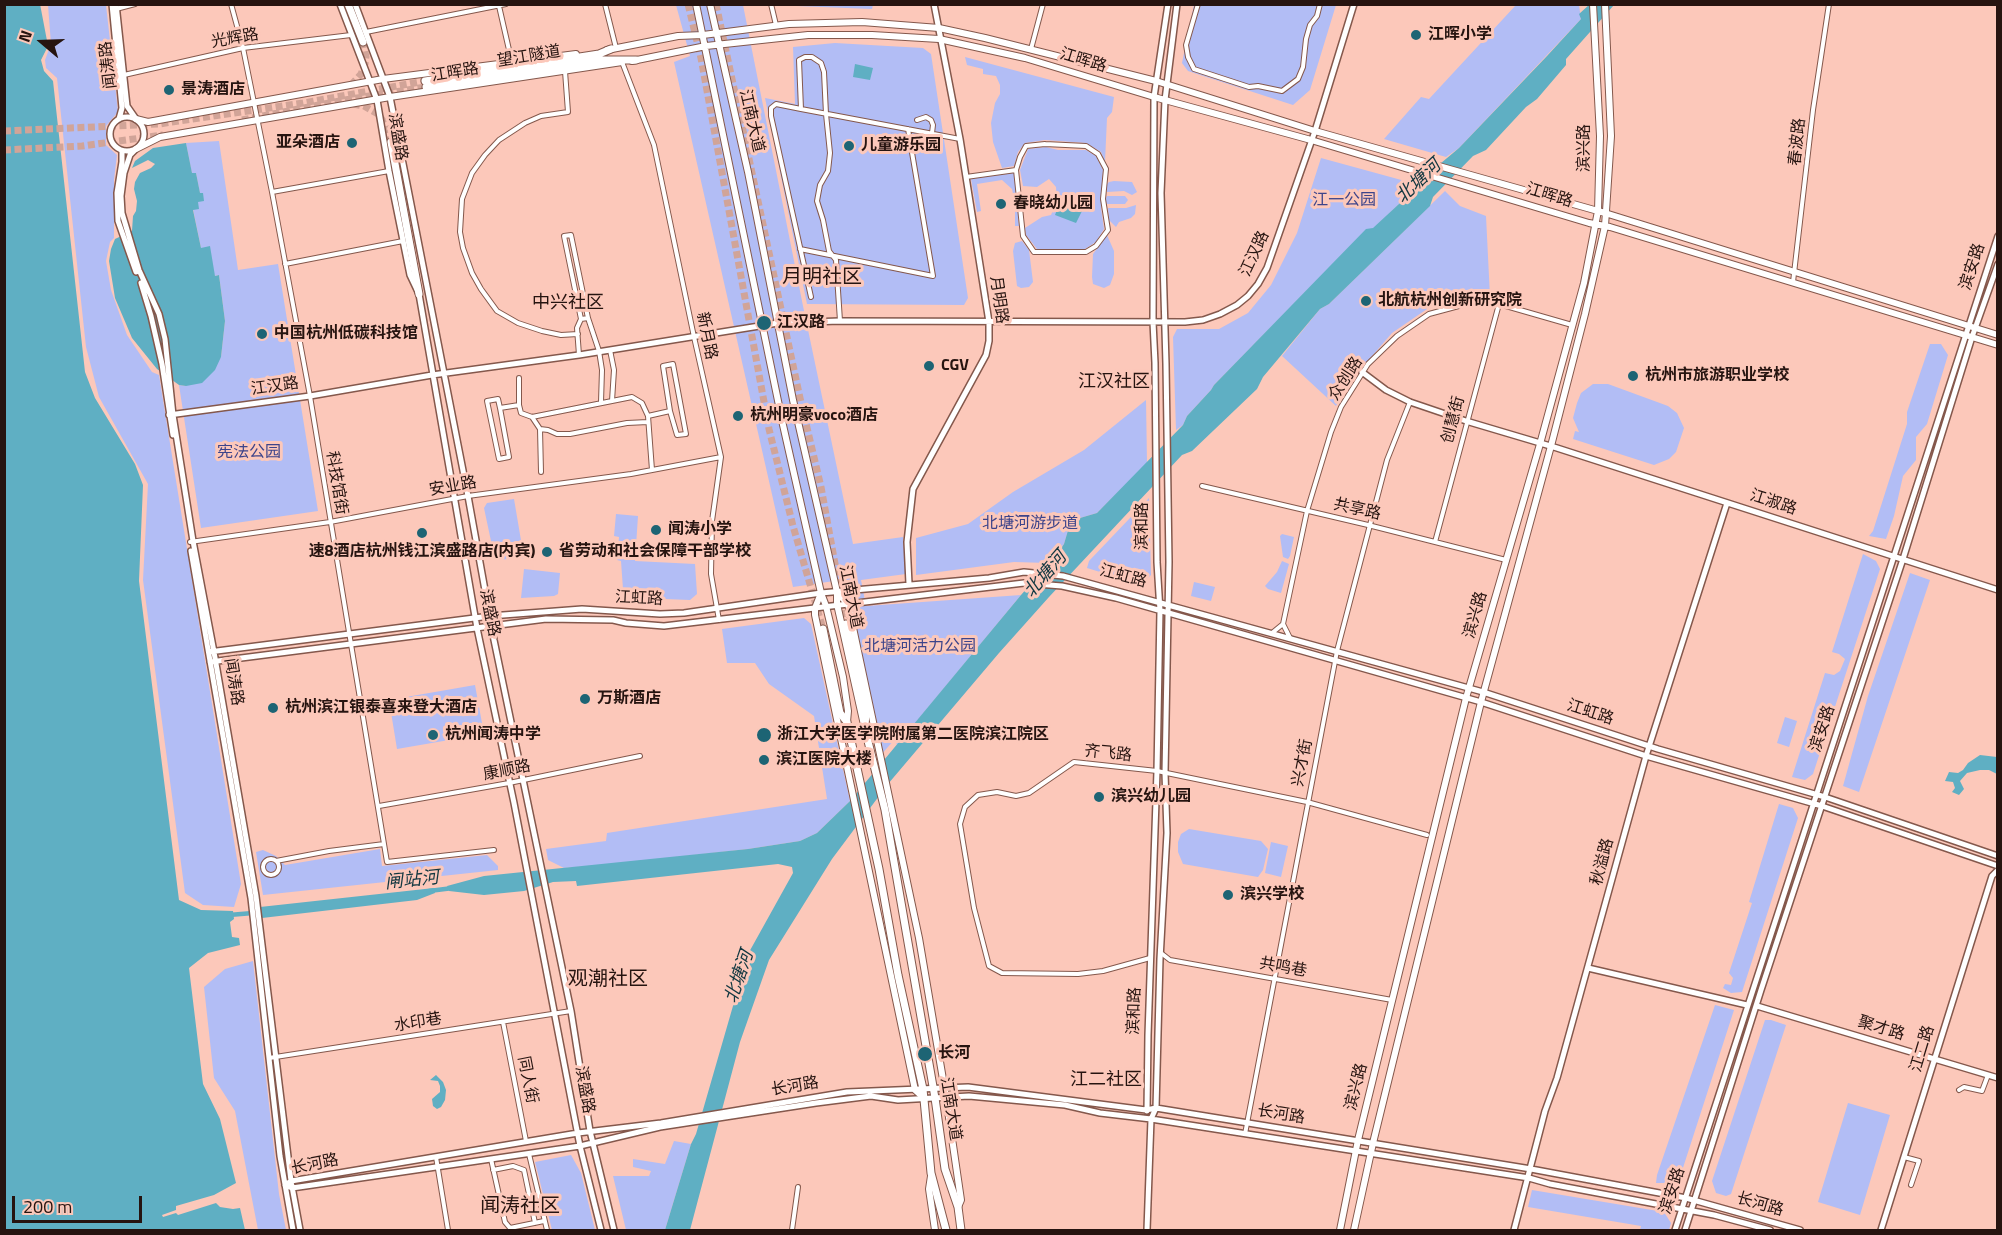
<!DOCTYPE html>
<html>
<head>
<meta charset="utf-8">
<style>
  body { margin:0 }
  #map { position:relative; width:2002px; height:1235px; overflow:hidden; background:#fcc8ba; font-family:"Titillium Web",sans-serif }
  canvas { display:block }
  .frame { position:absolute; inset:0; border:6px solid #261410; pointer-events:none }
  .north { position:absolute; left:12px; top:12px; width:60px; height:60px; -webkit-text-stroke:4px #fcc8ba; paint-order:stroke; rotate:289deg; font-size:16px; font-weight:700; line-height:24px; text-align:center; color:#261410 }
  .north::after { content:''; display:block; margin:auto; width:21px; height:27px; background:#261410; clip-path:polygon(50% 0,100% 100%,50% 72%,0 100%) }
  .scale { position:absolute; left:12px; top:1196px; width:130px; height:27px; box-sizing:border-box; border:3px solid #261410; border-top:0; padding-left:8px; font-size:18px; line-height:21px; white-space:nowrap; color:#261410; -webkit-text-stroke:4px #fcc8ba; paint-order:stroke }
</style>
</head>
<body>
<div id="map">
<canvas width="2002" height="1235"></canvas>
<div class="frame"></div>
<div class="north">N</div>
<div class="scale">200 m</div>
</div>
<script>
const g = document.querySelector('canvas').getContext('2d');
g.lineJoin = 'round';
function fillPath(path, color) { g.fillStyle = color; g.fill(path, 'evenodd'); }
const toPath = rows => new Path2D(rows.map(r => 'M' + r).join(''));
function strokePath(path, color, width, dash) { g.strokeStyle = color; g.lineWidth = width; g.lineCap = dash ? 'butt' : 'round'; g.setLineDash(dash || []); g.stroke(path); }
function write(font, color, halo, rows, align = 'center') {
  g.font = font + ' "Titillium Web","Noto Sans SC",sans-serif'; g.lineWidth = 6; g.setLineDash([]); g.textBaseline = 'middle'; g.strokeStyle = halo; g.fillStyle = color; for (const [text, x, y, turn = 0] of rows) {
    g.save(); g.translate(x, y); g.rotate((+turn || 0) * Math.PI / 180); g.textAlign = isNaN(turn) ? turn : align; if (halo) g.strokeText(text, 0, 0); g.fillText(text, 0, 0); g.restore();
  }
}
fillPath(toPath([
  [48,5,106,5,118,112,106,126,106,145,117,155,114,180,114,238,110,242,106,261,111,290,127,335,152,372,159,375,241,884,234,907,203,905,185,893,143,580,148,484,99,397,86,347,57,78,46,68,45,60,51,44],
  [676,5,743,5,803,306,853,544,903,537,906,574,861,580,866,606,1021,595,897,745,895,739,880,756,841,580,793,587,674,62,690,56],
  [772,5,873,5,872,9],
  [1194,5,1336,5,1310,90,1293,105,1188,71,1182,63],
  [1516,5,1579,5,1581,19,1459,148,1446,157,1384,139,1421,97,1429,99],
  [835,43,923,48,931,54,968,298,964,305,807,304,765,98,795,104,793,47],
  [965,57,1114,97,1112,112,1107,118,1105,162,1101,152,1086,143,1045,140,1025,143,1018,152,1014,166,1002,168,993,142,991,123,995,103,1000,94,1000,85,996,76,983,74,983,69,967,65],
  [219,141,238,270,278,264,318,511,201,528,179,385,186,386,221,357,225,321,219,275,215,276,201,248,193,209,203,193,200,194,196,173,192,174,186,143],
  [1046,147,1058,150,1086,150,1096,156,1103,170,1101,208,1104,229,1096,242,1085,249,1037,249,1026,235,1025,228,1042,217,1051,215,1057,201,1056,187,1049,179,1037,187,1023,186,1020,170,1028,149],
  [1321,158,1416,184,1400,203,1373,229,1366,230,1214,385,1211,390,1187,416,1183,425,1176,430,1173,337,1177,329,1219,329,1248,313,1271,285,1297,233],
  [1014,173,1019,226,1015,226,1015,203,1012,189,1002,180,977,184,981,211,977,212,971,179],
  [1114,181,1132,182,1137,192,1132,195,1124,191,1107,192,1107,184,1109,182],
  [1445,191,1460,206,1486,216,1490,297,1467,296,1430,307,1392,333,1347,385,1336,406,1282,356,1320,309,1329,304],
  [1107,196,1125,196,1128,200,1125,204,1107,204,1105,200],
  [1136,205,1135,214,1131,218,1119,222,1116,227,1109,220,1108,208,1126,208],
  [1107,235,1114,251,1114,274,1110,285,1104,288,1093,284,1092,277,1093,254],
  [1022,241,1029,250,1033,282,1029,287,1021,288,1017,286,1013,251,1015,243],
  [1930,344,1941,344,1948,355,1927,424,1916,437,1916,460,1903,476,1894,516,1886,539,1869,536,1873,531,1907,424,1907,412],
  [1593,384,1608,384,1668,406,1677,413,1684,428,1676,452,1669,459,1654,465,1573,439,1575,431,1579,432,1573,418,1577,403,1581,393],
  [1146,400,1147,463,1097,513,1080,518,1069,527,1064,544,1048,563,1014,562,916,575,916,538,968,524,1013,492,1084,450],
  [1149,498,1151,575,1145,581,1136,583,1087,568,1089,561],
  [514,499,524,558,495,560,484,508,487,503],
  [616,514,638,516,635,561,695,564,697,594,690,600,639,598,628,594,623,589,621,561,617,560,619,537,614,536],
  [1282,534,1294,537,1290,556,1288,559,1283,557,1280,536],
  [1863,554,1876,561,1880,569,1813,774,1805,780,1792,777,1825,673,1834,675,1840,671,1845,659,1839,654,1832,652],
  [1282,561,1289,564,1281,593,1268,589,1265,586,1277,572],
  [524,569,560,573,558,594,554,596,521,598],
  [1910,573,1930,580,1859,792,1843,786,1868,696],
  [1194,582,1215,587,1211,601,1191,596],
  [804,618,811,624,850,801,817,833,800,841,748,849,613,864,564,868,548,860,546,849,606,841,607,833,827,799,814,716,769,684,755,663,727,663,722,629],
  [475,685,484,734,397,749,389,700],
  [1785,717,1797,721,1789,747,1777,743],
  [1779,804,1793,808,1798,818,1742,992,1731,993,1723,988,1725,984,1731,985,1733,978,1729,973,1752,903,1749,902],
  [1189,829,1261,841,1268,849,1263,870,1258,877,1183,864,1178,852,1178,842,1181,834],
  [1271,842,1288,846,1281,877,1265,873],
  [380,849,382,866,487,855,498,866,498,870,263,895,256,852,263,850,276,856,285,865],
  [253,961,279,1194,286,1230,258,1230,235,1111,214,1078,204,987,225,969],
  [1715,1005,1734,1010,1680,1177,1673,1183,1656,1183,1657,1175],
  [1765,1020,1771,1020,1786,1025,1731,1194,1726,1196,1716,1193,1712,1181],
  [1848,1103,1890,1115,1860,1215,1818,1202],
  [674,1141,691,1144,665,1230,626,1230,613,1176,649,1176,651,1171,633,1167,633,1159,665,1164],
  [571,1155,581,1173,595,1230,552,1230,535,1162],
  [1532,1190,1664,1212,1671,1223,1669,1230,1640,1230,1641,1226,1528,1207]
]), '#b2bdf5');
fillPath(toPath([
  [40,4,48,46,41,60,44,71,53,81,85,372,95,398,135,464,143,485,139,581,179,900,201,910,233,911,234,919,230,922,232,937,239,938,240,945,208,953,189,968,203,1084,220,1119,236,1183,214,1195,176,1206,176,1210,162,1215,163,1217,176,1213,178,1215,216,1203,220,1207,233,1209,240,1208,245,1230,5,1230,4,5],
  [1589,5,1614,5,1566,59,1566,65,1537,99,1526,107,1486,150,1473,156,1433,197,1430,206,1329,304,1320,309,1263,377,1257,389,1192,451,1182,455,1049,597,999,653,888,784,832,859,769,960,740,1042,690,1230,665,1230,691,1144,696,1134,748,954,793,873,792,867,778,864,577,886,576,881,553,882,524,891,484,895,449,891,447,886,484,876,748,849,800,841,817,833,850,801,1021,595,1058,553,1064,544,1069,527,1080,518,1097,513,1183,425,1187,416,1211,390,1214,385,1366,229,1373,228,1400,203,1416,184,1459,148,1547,56,1581,19,1579,14],
  [855,64,873,68,870,80,853,77],
  [186,143,192,173,196,173,200,193,203,193,204,201,198,202,199,209,193,210,201,248,210,246,215,276,219,275,225,321,221,357,215,370,202,383,186,386,179,385,157,369,132,338,115,298,109,261,111,249,115,239,132,231,133,216,136,211,137,201,134,189,135,182,140,173,151,168,155,164,148,160,132,168,135,161,153,148],
  [1060,202,1082,211,1076,223,1055,215],
  [1980,755,1997,757,1997,774,1989,770,1980,770,1967,773,1960,781,1964,789,1959,795,1952,792,1955,788,1953,782,1945,781,1949,772,1958,773,1963,770,1968,763],
  [434,888,435,893,417,900,262,918,260,907],
  [436,1075,443,1082,446,1090,445,1100,441,1107,437,1109,433,1106,432,1099,440,1092,440,1086,438,1081,430,1080]
]), '#5fafc3');
strokePath(toPath([
  [429,891,453,888],
  [229,915,253,913]
]), '#5fafc3', 4.5);
strokePath(toPath([
  [688,4,701,58,769,429,793,526,823,629],
  [716,4,800,398,821,487,846,624],
  [351,85,361,74,365,64,366,57,363,42],
  [353,104,364,106,378,114,386,125,391,142],
  [242,120,344,100,426,87],
  [4,131,159,124,303,103,425,81],
  [4,150,82,146,163,135]
]), '#d1a498', 7, [7, 3.5]);
const street = toPath([
  [231,4,243,48,272,192,310,396,387,862,494,850],
  [605,4,616,48],
  [771,4,776,25],
  [1198,4,1186,45,1188,57,1194,69,1249,87,1258,86,1282,91,1298,79,1303,67,1306,39,1310,25,1317,16,1320,4],
  [499,6,512,63],
  [116,9,135,4],
  [366,32,506,4],
  [1031,49,1043,4],
  [622,62,654,145,694,337,721,457,712,521,711,574,719,620],
  [565,71,568,112,541,116,525,123,499,140,485,155,472,173,462,199,460,232,463,248,472,273,481,289,497,311,518,323,542,331,561,335,578,334],
  [124,75,243,48,351,35],
  [801,109,960,139],
  [917,120,926,117,931,120,933,125,932,133],
  [1045,144,1086,146,1098,154,1106,169,1103,199,1108,230,1096,246,1086,252,1034,252,1023,236,1016,170,1020,157,1026,146,1045,144],
  [966,177,1016,170],
  [272,192,389,171],
  [800,249,933,276,908,129],
  [285,264,403,241],
  [1793,282,1813,110,1829,4],
  [811,297,771,116,771,108,776,104,801,109,799,60,805,57,812,57,821,63,824,72,826,114,830,153,828,171,820,185,817,201,823,220,829,251,836,260,840,321],
  [581,319,564,236,571,235,588,318],
  [610,350,614,370,612,401],
  [579,355,577,328,581,319,588,318,599,351,602,370,601,402],
  [519,378,519,405,521,413,532,417,632,397,642,403,648,416,652,470],
  [500,408,509,457,499,459,487,401,498,399,500,408,519,405],
  [648,416,670,411,677,435,686,434,673,364,663,366,670,411],
  [532,417,540,429,541,472],
  [540,429,548,430,557,434,570,434,627,423,648,422],
  [1202,486,1368,525,1506,560],
  [190,542,330,522,468,496,631,474,721,457],
  [1435,542,1499,304],
  [1283,624,1290,638],
  [1272,633,1283,624,1307,511,1331,432,1341,407,1368,364,1397,336,1429,314,1470,303,1499,304,1572,325],
  [379,806,509,783,640,756],
  '263 867a8 8 0 1 1 16 0a8 8 0 1 1-16 0Z',
  [276,861,329,851,384,844],
  [1161,953,1170,960,1392,1000],
  [1150,958,1103,971,1078,974,1002,973,989,966,974,908,960,824,965,807,978,795,997,792,1016,796,1029,793,1074,762,1157,771,1307,802,1427,835],
  [503,1022,526,1141],
  [269,1058,571,1011],
  [1959,1090,1964,1087,1982,1091,1988,1075],
  [1245,1134,1337,651,1387,460,1410,402],
  [529,1154,547,1230],
  [436,1157,448,1230],
  [1904,1157,1919,1161,1911,1185],
  [491,1159,505,1222,510,1228,544,1221],
  [493,1170,513,1166,524,1170,535,1223],
  [792,1230,798,1187]
]);
const secondary = toPath([
  [112,4,122,108,119,119],
  [116,4,127,106,136,119],
  [340,4,377,100,389,171,410,275,419,294,477,628,514,803,580,1146,601,1230],
  [355,4,390,97,468,496,494,640,571,1011,590,1131,614,1230],
  '110 134a17 17 0 1 1 34 0a17 17 0 1 1-34 0Z',
  [136,149,130,155,124,173,121,196,122,213,139,270,159,314,165,339,173,415,193,541,214,652,256,896,291,1181,300,1230],
  [122,151,122,162,117,193,118,221,136,272],
  [141,283,151,316,162,364,173,435],
  [1362,372,1386,390,1410,402,1466,421,1557,448,1998,590],
  [169,415,310,396,432,375,579,355,778,323,840,321,1185,322,1203,320,1220,314,1237,305,1248,296,1258,284,1267,268,1315,131,1354,4],
  [191,551,251,898,280,1156,293,1230],
  [909,584,907,542,913,489,986,355,989,341,989,322,960,139,934,4],
  [209,652,490,616,582,609,660,614,684,613,821,593,989,578,1024,572,1063,576,1483,692,1658,749,1825,797,1998,856],
  [210,662,546,619,613,620,626,623,664,626,1024,583,1062,586,1116,598,1481,702,1646,756,1822,806,1998,866],
  [1588,968,1747,1005],
  [1757,1006,1998,1078],
  [1147,1111,1148,1035,1157,771,1160,611,1157,562,1155,363,1153,322,1154,97,1168,4],
  [1147,1230,1151,1119,1156,1108,1160,959,1167,833,1165,773,1169,562,1166,364,1161,193,1165,100,1177,4],
  [1514,1230,1545,1111,1557,1078,1646,756,1727,503],
  [1675,1230,1998,236],
  [1685,1230,1761,990,1903,559,1972,337,1998,264],
  [1770,1230,1714,1215,1550,1184,1529,1178,1151,1119,1100,1113,1065,1105,969,1096,898,1100,871,1096,816,1103,660,1127,580,1146,292,1188,285,1185,291,1181,578,1133,661,1123,847,1092,968,1087,1146,1110,1156,1108,1531,1169,1686,1198,1800,1230],
  [1881,1230,1992,876,1998,870]
]);
const primary = toPath([
  [696,4,783,425,821,593,826,606,843,677,848,711,847,722],
  [710,4,748,172,793,400,837,592,837,604,864,725],
  [607,50,678,36,703,35,789,24,862,22,939,28,985,38,1156,81,1315,131,1605,213,1998,335],
  [632,61,706,46,808,35,872,35,939,39,1025,58,1154,97,1311,140,1589,223,1610,227,1998,345],
  [136,119,148,122,383,79,576,54],
  [136,149,160,137,390,97,622,62],
  [821,593,815,608,815,615,915,1090,924,1098],
  [837,593,848,604,919,938,946,1097,961,1200,958,1207],
  [931,1176,929,1189,935,1230],
  [1340,1230,1358,1140,1466,698,1540,444,1584,283,1598,211,1600,136,1593,4],
  [1354,1230,1373,1143,1481,702,1551,446,1585,314,1605,226,1611,136,1605,4]
]);
const highway = toPath([
  [348,4,363,42],
  [425,81,599,54,611,49],
  [426,87,599,60,636,60],
  [391,142,419,294],
  [846,624,866,709,865,729,885,810,935,1098,945,1169,958,1207,961,1230],
  [823,629,840,713,847,722,879,869,898,975,923,1089,931,1173,946,1230]
]);
strokePath(street, '#84584c', 6);
strokePath(secondary, '#84584c', 8);
strokePath(primary, '#84584c', 8);
strokePath(highway, '#84584c', 9);
strokePath(street, '#fff', 4);
strokePath(secondary, '#fff', 5);
strokePath(primary, '#fff', 6);
strokePath(highway, '#fff', 7);
for (const [x, y, r, color] of [
  [1416,35,6,"#1d6474"],
  [169,90,6,"#1d6474"],
  [352,143,6,"#1d6474"],
  [849,146,6,"#1d6474"],
  [1001,204,6,"#1d6474"],
  [1366,301,6,"#1d6474"],
  [764,323,8,"#1d6474"],
  [262,334,6,"#1d6474"],
  [929,366,6,"#1d6474"],
  [1633,376,6,"#1d6474"],
  [738,416,6,"#1d6474"],
  [656,530,6,"#1d6474"],
  [422,533,6,"#1d6474"],
  [547,552,6,"#1d6474"],
  [585,699,6,"#1d6474"],
  [273,708,6,"#1d6474"],
  [433,735,6,"#1d6474"],
  [764,735,8,"#1d6474"],
  [764,760,6,"#1d6474"],
  [1099,797,6,"#1d6474"],
  [1228,895,6,"#1d6474"],
  [925,1054,8,"#1d6474"]
]) { const dot = new Path2D(); dot.arc(x, y, r, 0, 2 * Math.PI); g.fillStyle = color; g.fill(dot); strokePath(dot, '#fcc8ba', 2); }
write('bold 16px', '#261410', '#fcc8ba', [
  ["江晖小学",1428,35],
  ["景涛酒店",181,90],
  ["亚朵酒店",340,143,"right"],
  ["儿童游乐园",861,146],
  ["春晓幼儿园",1013,204],
  ["北航杭州创新研究院",1378,301],
  ["江汉路",777,323],
  ["中国杭州低碳科技馆",274,334],
  ["CGV",941,366],
  ["杭州市旅游职业学校",1645,376],
  ["杭州明豪voco酒店",750,416],
  ["闻涛小学",668,530],
  ["速8酒店杭州钱江滨盛路店(内宾)",422,552,"center"],
  ["省劳动和社会保障干部学校",559,552],
  ["万斯酒店",597,699],
  ["杭州滨江银泰喜来登大酒店",285,708],
  ["杭州闻涛中学",445,735],
  ["浙江大学医学院附属第二医院滨江院区",777,735],
  ["滨江医院大楼",776,760],
  ["滨兴幼儿园",1111,797],
  ["滨兴学校",1240,895],
  ["长河",938,1054]
], 'left');
write('16px', '#261410', '#fcc8ba', [
  ["光辉路",235,39,-10],
  ["望江隧道",529,57,-9],
  ["江晖路",1083,61,17],
  ["闻涛路",109,65,-97],
  ["江晖路",455,73,-9],
  ["江南大道",751,121,77],
  ["滨盛路",397,137,81],
  ["春波路",1798,142,-84],
  ["滨兴路",1585,148,-90],
  ["江晖路",1549,196,17],
  ["江汉路",1255,254,-65],
  ["滨安路",1973,267,-72],
  ["月明路",998,300,82],
  ["新月路",706,336,78],
  ["众创路",1346,379,-57],
  ["江汉路",275,387,-8],
  ["创慧街",1454,420,-75],
  ["科技馆街",336,483,81],
  ["安业路",453,487,-10],
  ["江淑路",1773,503,18],
  ["共享路",1357,510,13],
  ["滨和路",1143,526,-90],
  ["江虹路",1123,577,15],
  ["江南大道",850,597,79],
  ["江虹路",639,599,3],
  ["滨盛路",489,613,79],
  ["滨兴路",1476,615,-74],
  ["闻涛路",233,682,81],
  ["江虹路",1590,713,18],
  ["滨安路",1823,729,-72],
  ["齐飞路",1108,754,6],
  ["兴才街",1303,763,-79],
  ["康顺路",507,771,-11],
  ["秋溢路",1603,862,-75],
  ["共鸣巷",1283,968,10],
  ["滨和路",1135,1011,-88],
  ["水印巷",418,1023,-9],
  ["聚才路",1881,1029,17],
  ["江二路",1923,1049,-73],
  ["同人街",527,1080,79],
  ["长河路",795,1087,-9],
  ["滨兴路",1357,1087,-76],
  ["滨盛路",584,1090,80],
  ["江南大道",950,1109,81],
  ["长河路",1281,1115,9],
  ["长河路",315,1165,-11],
  ["滨安路",1673,1191,-72],
  ["长河路",1760,1205,16]
]);
write('16px', '#3d448a', '#fcc8ba', [
  ["江一公园",1344,201],
  ["宪法公园",249,453],
  ["北塘河游步道",1030,524],
  ["北塘河活力公园",920,647]
]);
write('italic 18px', '#113740', '#fcc8ba', [
  ["北塘河",1419,182,-43],
  ["北塘河",1046,575,-49],
  ["闸站河",412,881,-6],
  ["北塘河",740,977,-71]
]);
write('18px', '#261410', '#fcc8ba', [
  ["中兴社区",568,304],
  ["江汉社区",1114,383],
  ["江二社区",1106,1081]
]);
write('20px', '#261410', '#fcc8ba', [
  ["月明社区",822,278],
  ["观潮社区",608,980],
  ["闻涛社区",520,1207]
]);
</script>
</body>
</html>
